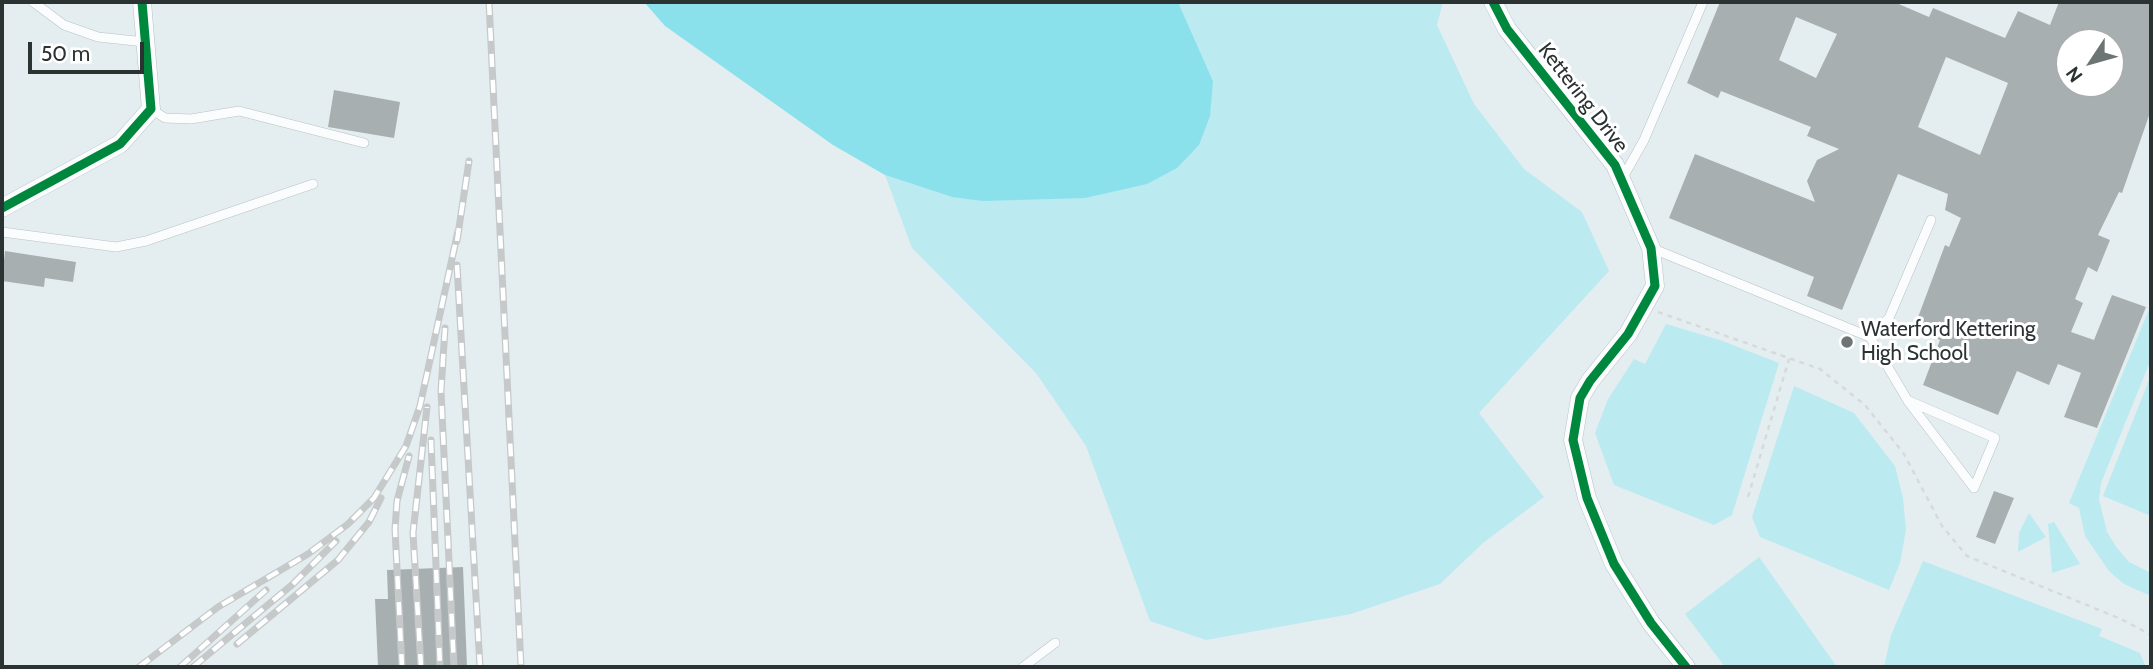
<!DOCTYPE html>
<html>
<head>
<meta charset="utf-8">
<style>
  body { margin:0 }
  #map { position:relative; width:2153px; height:669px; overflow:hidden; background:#e4eef0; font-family:Cabin,sans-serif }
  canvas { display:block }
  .frame { position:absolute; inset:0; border:4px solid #2b3232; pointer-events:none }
  .north { position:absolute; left:2055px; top:28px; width:70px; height:70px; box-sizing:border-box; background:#fff; border:2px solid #aaadad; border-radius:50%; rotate:234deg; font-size:19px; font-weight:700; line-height:28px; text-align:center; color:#2b3232 }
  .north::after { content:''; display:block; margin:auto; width:24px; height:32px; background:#6c7474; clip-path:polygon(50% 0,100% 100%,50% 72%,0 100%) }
  .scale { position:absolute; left:28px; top:42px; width:116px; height:32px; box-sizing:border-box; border:4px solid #2b3232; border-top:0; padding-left:9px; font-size:21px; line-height:24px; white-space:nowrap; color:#2b3232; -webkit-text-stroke:5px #fff; paint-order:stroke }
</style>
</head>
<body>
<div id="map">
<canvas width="2153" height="669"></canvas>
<div class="frame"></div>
<div class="north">N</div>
<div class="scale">50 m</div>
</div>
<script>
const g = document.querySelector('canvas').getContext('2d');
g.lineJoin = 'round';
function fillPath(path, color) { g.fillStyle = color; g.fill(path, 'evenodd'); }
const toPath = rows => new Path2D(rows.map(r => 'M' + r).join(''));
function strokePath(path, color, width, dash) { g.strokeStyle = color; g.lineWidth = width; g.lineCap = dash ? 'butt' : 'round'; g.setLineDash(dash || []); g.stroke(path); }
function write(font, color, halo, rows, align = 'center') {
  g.font = font + ' Cabin,sans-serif'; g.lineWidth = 6; g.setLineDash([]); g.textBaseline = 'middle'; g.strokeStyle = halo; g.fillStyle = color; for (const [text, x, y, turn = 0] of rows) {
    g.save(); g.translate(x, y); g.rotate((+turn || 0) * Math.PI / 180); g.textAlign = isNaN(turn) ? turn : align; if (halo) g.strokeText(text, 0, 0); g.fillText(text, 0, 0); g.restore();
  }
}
fillPath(toPath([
  [1178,2,1443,2,1437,25,1474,104,1524,169,1582,212,1609,271,1479,413,1544,497,1483,543,1440,584,1351,614,1206,640,1150,621,1086,446,1036,373,912,248,885,175,952,197,1213,81],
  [2151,305,2151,359,2101,483,2099,499,2107,532,2117,548,2129,562,2151,573,2151,596,2124,584,2109,571,2085,536,2079,508,2069,503],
  [1666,324,1720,340,1779,363,1732,515,1714,525,1614,485,1595,433,1608,399,1634,359,1645,364],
  [2151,375,2151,516,2103,496],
  [1794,386,1854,413,1895,466,1903,498,1906,530,1900,563,1889,590,1760,537,1752,517],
  [2029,513,2046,537,2018,552,2019,533],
  [2054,522,2080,564,2052,573,2048,524],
  [1759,557,1837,667,1725,667,1685,614],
  [1923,561,2102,629,2099,636,2140,653,2146,667,1884,667,1891,635]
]), '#bbeaf0');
fillPath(toPath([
  [644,2,1178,2,1213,81,1210,116,1199,145,1177,168,1147,184,1085,198,983,201,952,197,885,175,833,145,665,26]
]), '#8ae1ec');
fillPath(toPath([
  [1720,2,1894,2,1929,17,1933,8,2005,38,2018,11,2050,25,2059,2,2151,2,2151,110,2122,193,2119,192,2098,235,2110,240,2097,272,2088,267,2075,299,2083,303,2071,332,2094,340,2112,295,2146,307,2097,428,2064,417,2081,373,2058,364,2049,385,2017,371,1998,415,1923,385,1940,340,1914,328,1945,245,1949,247,1961,218,1945,210,1948,194,1898,174,1842,310,1807,296,1814,277,1669,218,1695,154,1815,202,1807,181,1817,160,1839,149,1807,136,1811,127,1721,91,1718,98,1687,83],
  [1796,17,1837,34,1816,78,1779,60],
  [2069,42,2111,42,2111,84,2069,84],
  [1946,57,2008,83,1980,155,1918,127],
  [334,90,400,102,394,138,328,127],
  [5,251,76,262,73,282,45,278,44,287,2,281],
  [1994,491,2014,498,1995,544,1976,537],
  [463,567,467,667,378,667,375,599,388,599,387,570]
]), '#a8afb1');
const lane = toPath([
  [33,2,64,25,98,37,145,42],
  [151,109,165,118,191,119,239,111,364,143],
  [1622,179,1644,140,1703,2],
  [2,232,116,247,146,241,313,184],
  [1651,248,1870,337,1908,401,1974,488],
  [1870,337,1889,318,1931,220],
  [1909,401,1995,438,1974,488],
  [1023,667,1055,643]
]);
const street = toPath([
  [1493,2,1507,29,1615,165,1651,248,1655,286,1628,334,1590,381,1580,398,1573,440,1587,498,1614,564,1651,623,1686,667],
  [2,208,120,144,151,109,142,2]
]);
strokePath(lane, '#bac1c3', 10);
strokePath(street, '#bac1c3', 19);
strokePath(toPath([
  [1658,312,1820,369,1865,405,1904,454,1942,526,1967,556,2121,619,2151,635],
  [1748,497,1789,359]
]), '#d7dadb', 2.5, [5, 5]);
strokePath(lane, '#fbfcfd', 9);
strokePath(street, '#fbfcfd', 18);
const rail = toPath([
  [489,2,521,667],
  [457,241,469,161],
  [457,265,480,667],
  [445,328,441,391,454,667],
  [431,440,440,667],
  [237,644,338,560,369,522,381,498],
  [139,667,218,607,308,554,348,524,374,498,406,446,420,406,458,231],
  [180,667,266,590],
  [193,667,293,584,336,541],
  [402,667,395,529,397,501,409,456],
  [421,667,413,533,427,407]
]);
strokePath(rail, '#c5c9c9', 7);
strokePath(rail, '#fff', 4.5, [13]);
strokePath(toPath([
  [1493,2,1507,29,1615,165,1651,248,1655,286,1628,334,1590,381,1580,398,1573,440,1587,498,1614,564,1651,623,1686,667],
  [2,208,120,144,151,109,142,2]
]), '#00873e', 9);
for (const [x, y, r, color] of [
  [1847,342,7,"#6c7474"]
]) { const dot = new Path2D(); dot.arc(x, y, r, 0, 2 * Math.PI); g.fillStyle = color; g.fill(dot); strokePath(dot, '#fff', 2.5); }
write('21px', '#2b3232', '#fff', [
  ["Kettering Drive",1583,98,52]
]);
write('21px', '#2b3232', '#fff', [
  ["Waterford Kettering",1861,330],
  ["High School",1861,354]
], 'left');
</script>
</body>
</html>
